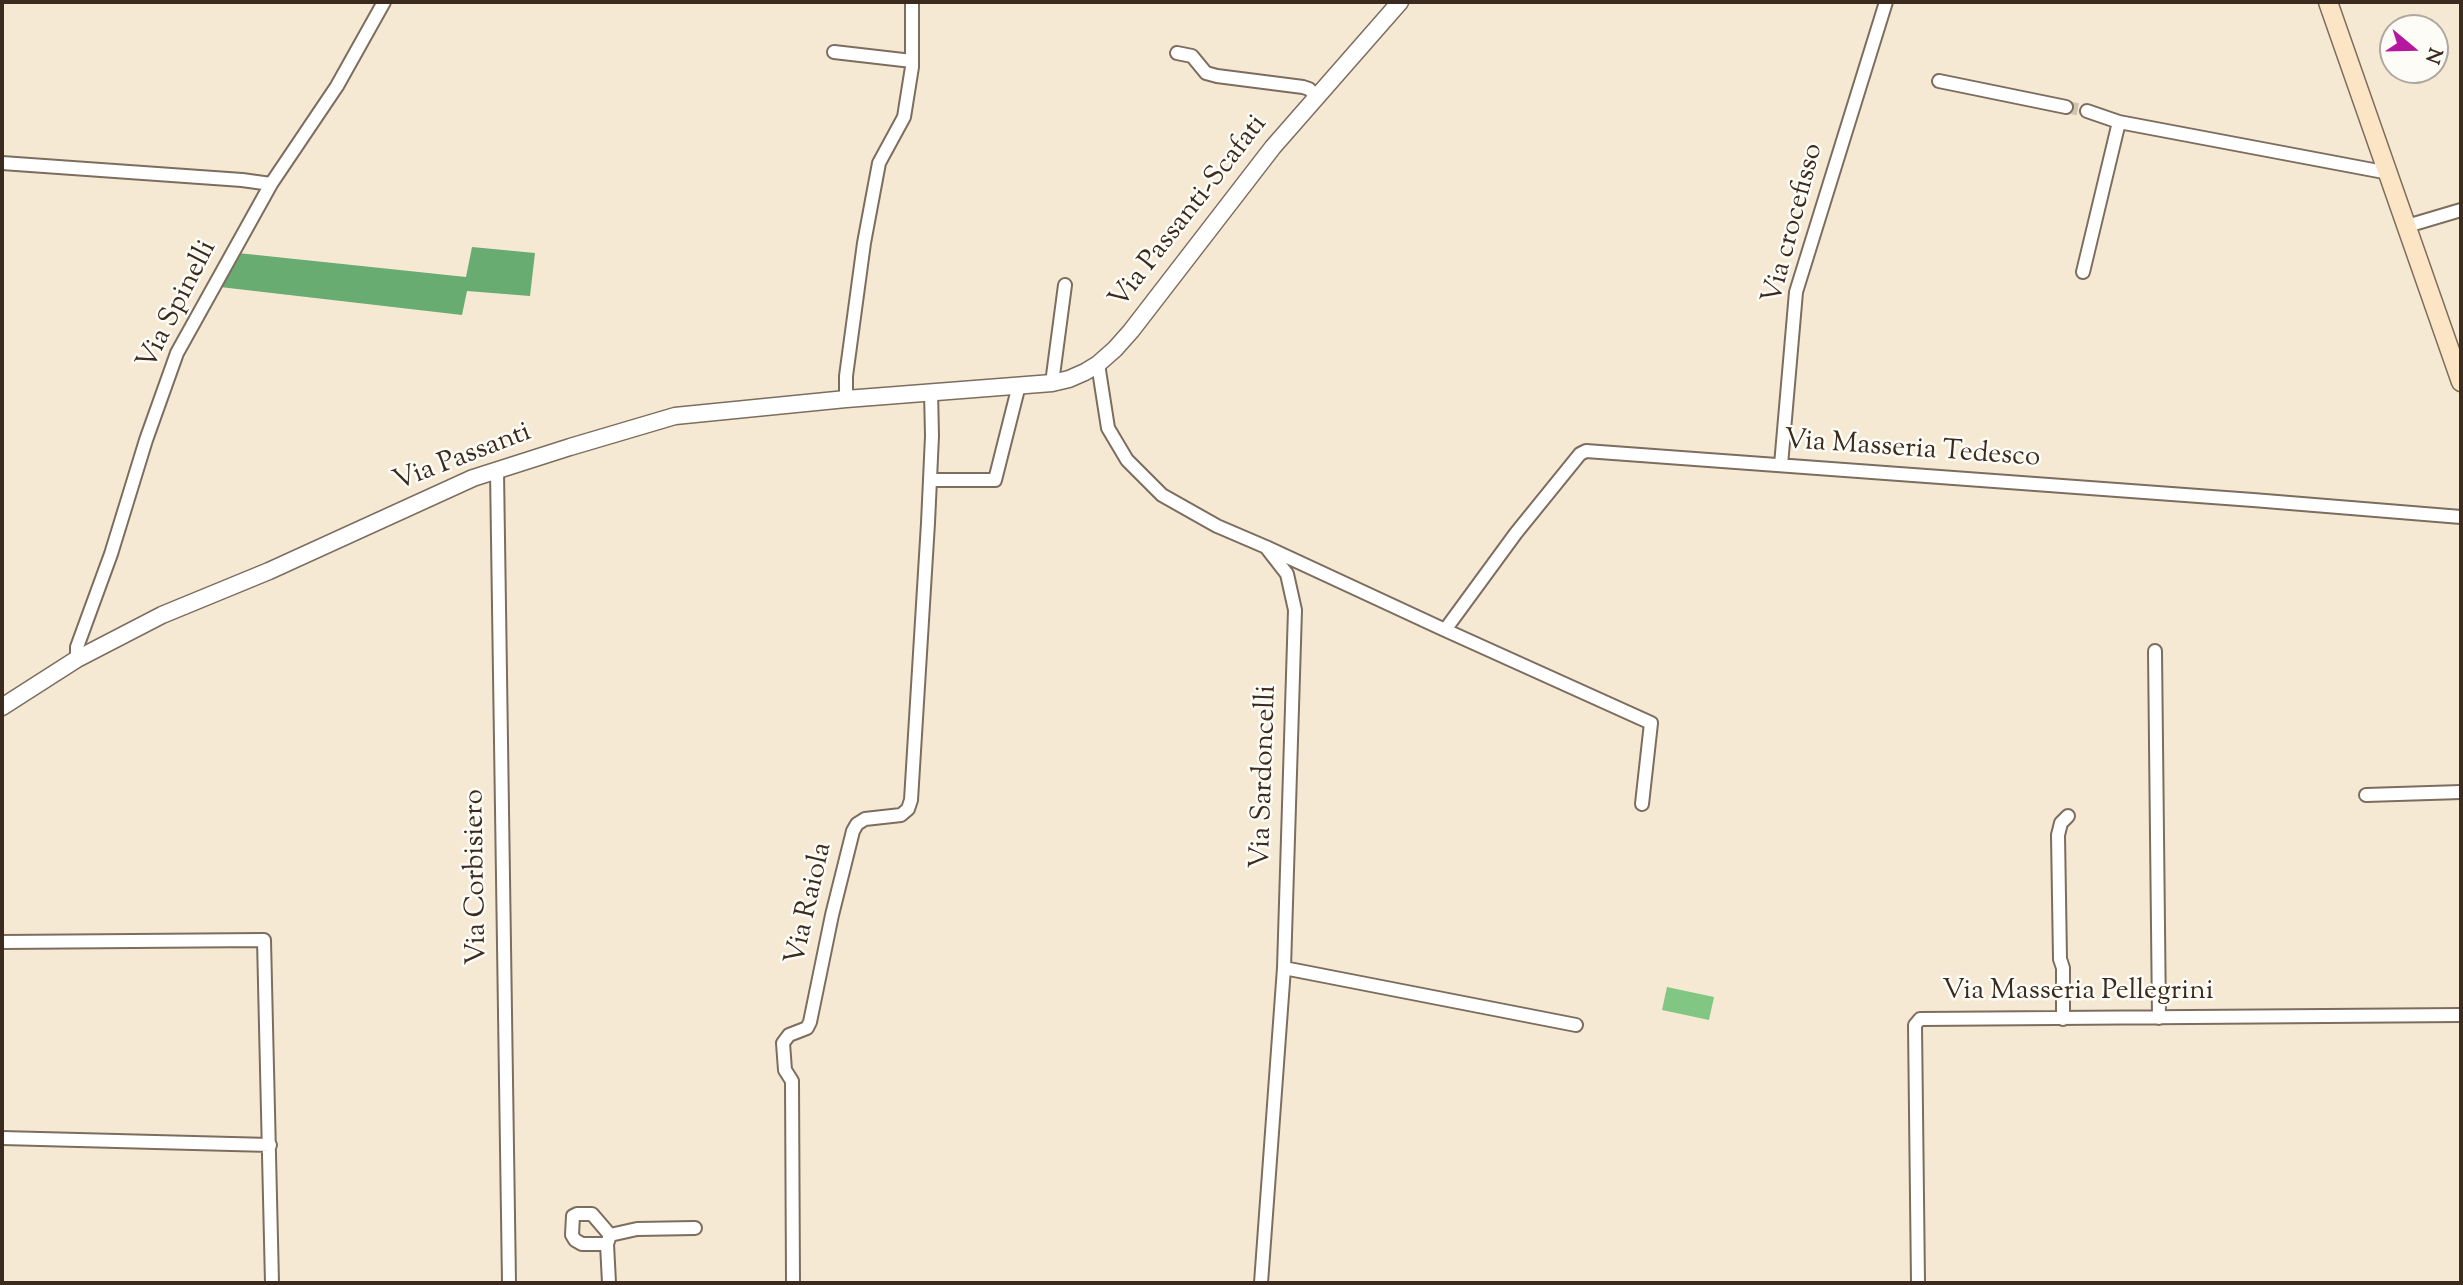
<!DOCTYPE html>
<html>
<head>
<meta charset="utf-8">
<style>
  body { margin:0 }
  #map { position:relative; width:2463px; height:1285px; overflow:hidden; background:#f6e9d4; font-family:"Sorts Mill Goudy",serif }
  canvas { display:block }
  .frame { position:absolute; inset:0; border:4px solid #3b2a1e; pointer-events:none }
  .north { position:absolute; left:2379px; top:14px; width:70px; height:70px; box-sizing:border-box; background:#fdfcf7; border:2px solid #afa8a0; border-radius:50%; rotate:109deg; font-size:19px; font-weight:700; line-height:28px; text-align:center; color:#3b2a1e }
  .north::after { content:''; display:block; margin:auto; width:24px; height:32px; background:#b5179e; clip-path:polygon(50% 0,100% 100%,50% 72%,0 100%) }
</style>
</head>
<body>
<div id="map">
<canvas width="2463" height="1285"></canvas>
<div class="frame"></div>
<div class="north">N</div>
</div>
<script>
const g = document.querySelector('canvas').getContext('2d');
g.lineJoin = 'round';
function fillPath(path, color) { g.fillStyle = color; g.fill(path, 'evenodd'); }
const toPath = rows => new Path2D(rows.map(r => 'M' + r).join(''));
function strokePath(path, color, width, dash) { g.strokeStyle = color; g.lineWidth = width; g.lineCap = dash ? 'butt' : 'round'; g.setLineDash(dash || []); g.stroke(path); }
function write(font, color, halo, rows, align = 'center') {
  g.font = font + ' "Sorts Mill Goudy",serif'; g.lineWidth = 5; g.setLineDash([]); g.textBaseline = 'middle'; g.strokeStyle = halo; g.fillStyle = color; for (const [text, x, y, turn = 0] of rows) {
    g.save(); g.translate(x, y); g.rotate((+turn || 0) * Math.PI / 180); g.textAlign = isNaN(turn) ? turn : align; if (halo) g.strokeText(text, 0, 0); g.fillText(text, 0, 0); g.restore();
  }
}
fillPath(toPath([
  [1667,987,1714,997,1709,1020,1662,1010]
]), '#81c783');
fillPath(toPath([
  [472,247,535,253,530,296,467,291,462,315,220,287,238,253,466,277]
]), '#68ac71');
strokePath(toPath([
  [2066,107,2087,111]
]), '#d1c3b0', 12, [12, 6]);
const minor = toPath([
  [834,52,912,61],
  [1177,53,1192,56,1206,73,1217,76,1303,87,1309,89,1317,97],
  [1939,81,2066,107],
  [2087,111,2119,122],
  [2,163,242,180,271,184],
  [2407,226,2461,210],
  [2083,272,2119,122,2389,173],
  [1098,364,1108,428,1127,460,1162,495,1217,526,1266,547,1287,574,1295,610,1284,968,1261,1283],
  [1052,383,1065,285],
  [846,399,846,376,864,243,879,163,904,117,912,67,912,2],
  [1781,465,1796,292,1886,2],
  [497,471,509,1283],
  [930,480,995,480,1019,385],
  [1266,547,1445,630,1516,533,1580,454,1586,451,2253,500,2461,517],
  [1445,630,1651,723,1642,804],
  [2155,651,2159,1018],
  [77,659,77,647,111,554,146,440,177,353,271,184,337,86,384,2],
  [2366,795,2461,792],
  [2,942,264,940,272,1283],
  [1284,968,1576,1025],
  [2063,1019,2063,968,2060,959,2058,835,2061,823,2068,816],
  [2,1138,270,1145],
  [607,1244,582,1244,575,1240,572,1235,573,1216,577,1214,592,1214,610,1235],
  [609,1283,607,1244,610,1235,637,1229,695,1228],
  [793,1283,792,1081,785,1070,783,1043,789,1035,807,1028,810,1022,832,915,853,831,857,824,865,819,901,815,908,809,911,800,928,523,932,436,931,391],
  [1918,1283,1915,1025,1920,1019,2461,1015]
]);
const tertiary = toPath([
  [2,707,77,659,162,615,269,571,473,478,570,447,675,416,846,399,1052,383,1069,379,1085,372,1098,364,1115,349,1131,331,1273,147,1400,2]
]);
const secondary = toPath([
  [2328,2,2461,382]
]);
strokePath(minor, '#7c6d5e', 16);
strokePath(tertiary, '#7c6d5e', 19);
strokePath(secondary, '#7c6d5e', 21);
strokePath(minor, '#fff', 12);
strokePath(tertiary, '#fff', 16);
strokePath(secondary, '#fce5c4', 18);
write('28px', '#3b2a1e', '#fdfcf7', [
  ["Via Passanti-Scafati",1190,213,-52],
  ["Via crocefisso",1795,224,-75],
  ["Via Spinelli",179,306,-63],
  ["Via Masseria Tedesco",1912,451,4],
  ["Via Passanti",463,459,-21],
  ["Via Sardoncelli",1266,777,-88],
  ["Via Corbisiero",478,877,-91],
  ["Via Raiola",811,904,-77],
  ["Via Masseria Pellegrini",2078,993]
]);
</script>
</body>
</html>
